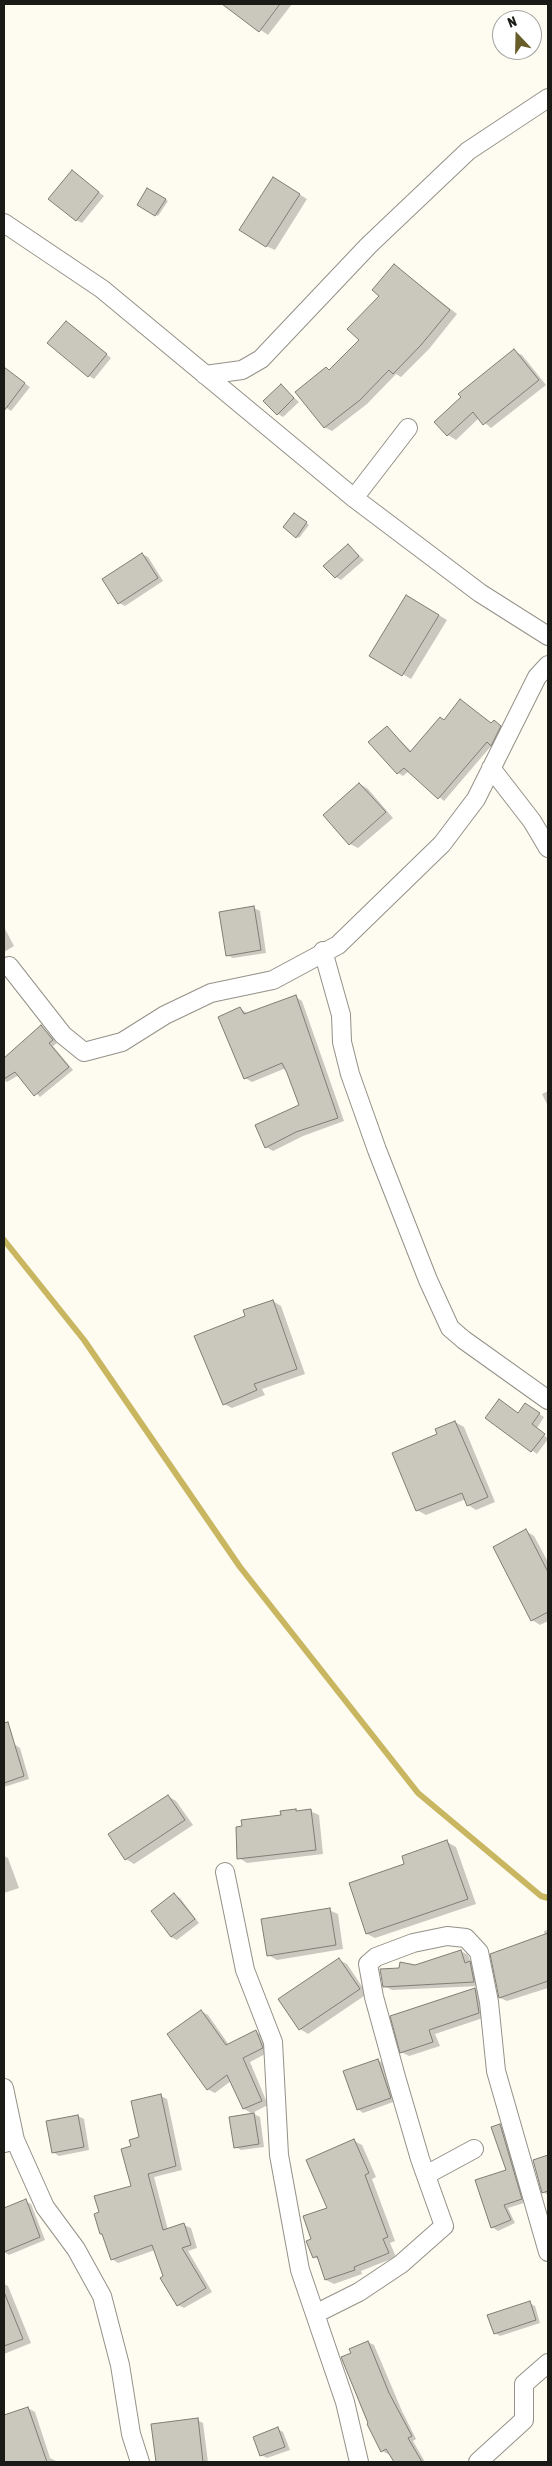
<!DOCTYPE html>
<html>
<head>
<meta charset="utf-8">
<style>
  body { margin:0 }
  #map { position:relative; width:552px; height:2466px; overflow:hidden; background:#fefbf1; font-family:"Asap Condensed",sans-serif }
  canvas { display:block }
  .frame { position:absolute; inset:0; border:5px solid #1a1a16; pointer-events:none }
  .north { position:absolute; left:492px; top:10px; width:50px; height:50px; box-sizing:border-box; background:#fff; border:1px solid #a3a3a2; border-radius:50%; rotate:339deg; font-size:14px; font-weight:700; line-height:20px; text-align:center; color:#1a1a16 }
  .north::after { content:''; display:block; margin:auto; width:18px; height:22px; background:#685c29; clip-path:polygon(50% 0,100% 100%,50% 72%,0 100%) }
</style>
</head>
<body>
<div id="map">
<canvas width="552" height="2466"></canvas>
<div class="frame"></div>
<div class="north">N</div>
</div>
<script>
const g = document.querySelector('canvas').getContext('2d');
g.lineJoin = 'round';
function fillPath(path, color) { g.fillStyle = color; g.fill(path, 'evenodd'); }
const toPath = rows => new Path2D(rows.map(r => 'M' + r).join(''));
function strokePath(path, color, width, dash) { g.strokeStyle = color; g.lineWidth = width; g.lineCap = dash ? 'butt' : 'round'; g.setLineDash(dash || []); g.stroke(path); }
fillPath(toPath([
  [238,4,292,4,268,35,233,11],
  [72,172,104,196,82,223,76,220],
  [281,183,307,199,275,250,266,246],
  [148,189,168,201,158,216,139,205],
  [394,265,457,314,429,349,401,377,396,374,367,404,332,431,324,427,326,368,331,370,361,340],
  [71,325,111,358,94,379,89,376],
  [514,351,522,355,546,385,491,428,479,418,456,440,448,435,436,422],
  [10,373,30,387,11,411,4,406,4,380],
  [281,386,299,402,283,417,278,414],
  [297,516,309,525,299,538,296,536],
  [348,545,364,560,341,580,336,577],
  [142,554,148,557,163,581,125,606,119,603],
  [407,596,447,620,411,679,370,655],
  [445,721,496,728,499,724,505,730,496,747,492,745,444,801,409,771,403,776,398,773,370,742,387,727,412,752],
  [360,784,368,789,393,818,358,848,350,844],
  [254,908,260,911,266,953,233,958,227,955],
  [4,927,14,946,4,952],
  [296,997,302,1001,344,1121,303,1136,273,1151,266,1147,256,1125,300,1106,286,1068,252,1082,245,1078,219,1017,240,1008,248,1014],
  [42,1026,57,1043,53,1046,73,1070,40,1097,19,1075,7,1082,4,1080,4,1060],
  [548,1091,548,1106,542,1094],
  [273,1301,281,1306,305,1374,262,1389,265,1395,232,1408,224,1404,246,1316],
  [525,1405,544,1417,537,1428,548,1439,537,1454,496,1424,518,1414],
  [455,1422,464,1427,495,1502,476,1510,468,1505,466,1499,426,1515,417,1510,439,1435],
  [526,1531,534,1536,548,1562,548,1621,540,1625,532,1620],
  [14,1744,20,1748,29,1779,4,1787,4,1747],
  [168,1796,176,1801,193,1825,134,1864,126,1859],
  [310,1811,319,1815,323,1854,247,1863,239,1858],
  [447,1842,456,1847,476,1904,375,1938,367,1934,406,1865],
  [4,1856,8,1858,19,1888,4,1893],
  [174,1895,180,1898,199,1923,177,1940,171,1937],
  [329,1910,338,1914,343,1949,277,1960,268,1955],
  [548,1930,548,1988,507,2001,500,1998,492,1955,545,1935,544,1931],
  [461,1951,468,1955,471,1963,477,1967,481,1986,392,1990,384,1986,415,1966],
  [339,1960,347,1964,367,1994,308,2034,300,2029],
  [475,1989,482,1994,486,2017,435,2034,440,2046,409,2056,401,2052,392,2017],
  [201,2011,208,2015,229,2045,256,2032,263,2036,269,2052,250,2062,268,2105,252,2113,260,2117,264,2147,241,2150,236,2147,253,2114,244,2109,231,2081,215,2093,207,2089],
  [378,2060,383,2063,396,2101,363,2113,358,2109],
  [161,2096,167,2099,182,2170,154,2177,168,2230,184,2225,191,2228,197,2248,188,2251,212,2292,184,2308,178,2305,164,2277,155,2250,118,2263,112,2259,104,2235,101,2234,100,2213,133,2187,132,2147,141,2138],
  [78,2116,84,2119,89,2150,59,2156,53,2152],
  [500,2126,506,2129,527,2202,508,2208,515,2223,498,2231,492,2227,507,2171],
  [354,2141,362,2145,376,2177,372,2179,395,2241,390,2243,396,2257,361,2271,362,2274,334,2284,326,2280,319,2260,314,2257,312,2240,329,2209],
  [548,2157,548,2195,543,2192,534,2161],
  [25,2201,31,2204,45,2240,9,2255,4,2252,4,2209],
  [4,2284,8,2286,31,2343,4,2354],
  [529,2303,535,2306,540,2323,500,2336,495,2333],
  [368,2342,374,2345,402,2411,416,2439,413,2441,425,2462,395,2462,390,2453,388,2454,382,2451,370,2424,352,2354],
  [28,2408,35,2412,50,2458,58,2462,14,2462,12,2459,4,2462,4,2420],
  [197,2420,203,2423,208,2462,157,2462,153,2425],
  [278,2429,283,2432,290,2450,267,2458,261,2455]
]), '#0003');
strokePath(toPath([
  [4,1240,84,1340,240,1567,418,1793,541,1896,548,1898]
]), '#c9b660', 6);
const building = toPath([
  [222,4,280,4,259,32,222,4],
  [72,170,99,192,76,221,48,199,72,170],
  [273,177,300,194,266,247,239,230,273,177],
  [147,188,166,199,155,216,137,205,147,188],
  [394,264,450,310,421,345,393,374,389,370,360,400,324,428,295,392,326,367,329,370,359,340,347,329,379,296,372,290,394,264],
  [66,321,107,354,88,377,47,343,66,321],
  [514,349,539,380,483,425,473,412,447,436,434,422,461,397,458,394,514,349],
  [4,367,25,383,4,411,4,367],
  [281,384,294,398,277,415,263,401,281,384],
  [294,513,307,522,296,538,283,527,294,513],
  [348,544,359,556,335,578,323,566,348,544],
  [142,553,158,578,118,604,102,579,142,553],
  [406,595,439,615,402,676,369,656,406,595],
  [460,699,491,723,494,720,501,726,491,746,487,742,438,799,404,768,397,774,368,742,387,726,410,752,440,717,444,720,460,699],
  [359,783,386,812,349,845,323,815,359,783],
  [254,906,261,950,226,956,219,912,254,906],
  [296,995,338,1118,296,1132,265,1148,255,1125,299,1105,287,1073,282,1063,244,1079,218,1017,240,1007,244,1014,296,995],
  [41,1025,53,1040,49,1043,69,1067,34,1096,15,1072,4,1079,4,1058,41,1025],
  [273,1300,297,1369,254,1384,257,1390,223,1405,194,1336,245,1316,243,1310,273,1300],
  [499,1399,518,1413,525,1403,540,1413,532,1424,545,1434,531,1452,485,1418,499,1399],
  [455,1421,488,1497,467,1506,462,1493,416,1511,392,1453,437,1434,435,1429,455,1421],
  [526,1529,548,1572,548,1612,531,1621,493,1547,526,1529],
  [8,1722,24,1776,4,1783,4,1723,8,1722],
  [168,1795,185,1820,125,1860,108,1834,168,1795],
  [296,1809,296,1811,311,1809,316,1850,237,1859,236,1827,242,1826,241,1820,281,1815,280,1811,296,1809],
  [447,1840,468,1899,366,1934,349,1883,404,1864,402,1856,447,1840],
  [174,1893,195,1919,171,1937,151,1911,174,1893],
  [330,1908,336,1945,267,1956,261,1919,330,1908],
  [548,1933,548,1981,499,1998,490,1954,548,1933],
  [461,1950,465,1963,470,1961,474,1982,383,1987,380,1969,399,1968,400,1962,415,1965,461,1950],
  [339,1958,360,1989,299,2030,278,1999,339,1958],
  [475,1988,479,2013,429,2030,433,2042,400,2053,390,2016,475,1988],
  [201,2010,226,2045,256,2030,263,2048,243,2058,262,2101,243,2109,227,2075,207,2090,167,2034,201,2010],
  [378,2059,391,2098,357,2110,343,2071,378,2059],
  [161,2094,176,2166,148,2174,163,2230,184,2223,191,2245,182,2248,206,2288,177,2306,160,2278,163,2276,152,2245,111,2260,102,2234,100,2234,94,2214,99,2212,94,2196,131,2186,121,2149,131,2146,129,2140,139,2137,131,2101,161,2094],
  [254,2113,259,2144,234,2148,229,2117,254,2113],
  [78,2115,84,2147,52,2153,46,2121,78,2115],
  [500,2124,522,2199,504,2205,511,2220,491,2228,475,2180,506,2170,491,2127,500,2124],
  [354,2139,369,2173,365,2175,388,2237,383,2239,389,2253,354,2267,355,2270,325,2280,317,2256,313,2258,306,2241,311,2239,303,2216,327,2208,306,2160,354,2139],
  [548,2155,548,2191,542,2193,533,2160,548,2155],
  [26,2199,40,2237,4,2252,4,2208,26,2199],
  [4,2292,23,2339,4,2346,4,2292],
  [530,2301,536,2320,494,2334,487,2315,530,2301],
  [368,2341,389,2393,412,2436,408,2438,422,2462,394,2462,386,2449,381,2452,367,2424,368,2423,341,2357,351,2353,349,2349,368,2341],
  [28,2407,47,2462,4,2462,4,2415,28,2407],
  [198,2418,203,2462,156,2462,151,2424,198,2418],
  [278,2427,285,2447,260,2456,253,2437,278,2427]
]);
fillPath(building, '#cac8bd');
strokePath(building, '#7f7d74', 1);
const street = toPath([
  [4,223,102,289,354,498,480,593,548,636],
  [205,375,242,370,261,359,369,245,468,151,548,98],
  [354,498,408,428],
  [491,768,532,821,548,848],
  [323,951,341,1015,342,1042,350,1074,377,1150,428,1280,450,1328,464,1340,548,1400],
  [9,966,63,1035,84,1052,122,1042,165,1015,211,993,273,980,338,945,442,844,476,799,537,677,548,665],
  [225,1872,245,1970,273,2042,279,2155,300,2270,345,2402,359,2462],
  [4,2088,15,2140],
  [4,2143,15,2140,45,2207,76,2249,102,2296,120,2365,131,2434,140,2462],
  [426,2175,474,2149],
  [315,2314,359,2292,401,2264,444,2226,420,2159,396,2077,374,1997,368,1964,376,1957,413,1943,447,1936,466,1938,479,1952,489,2002,496,2071,548,2252],
  [478,2462,524,2420,524,2384,548,2363]
]);
strokePath(street, '#939188', 20);
strokePath(street, '#fff', 18);
</script>
</body>
</html>
